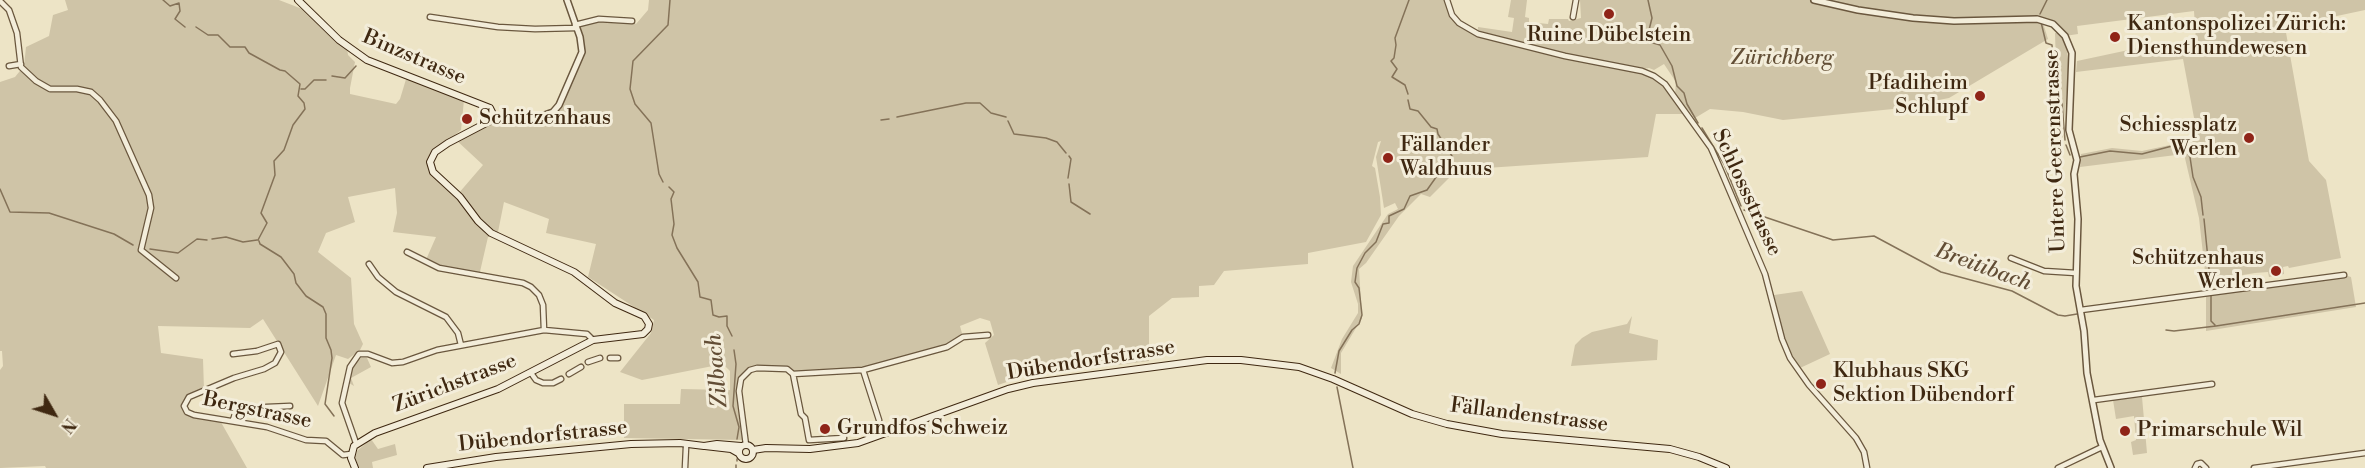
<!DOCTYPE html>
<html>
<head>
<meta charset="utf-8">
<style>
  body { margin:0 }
  #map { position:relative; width:2365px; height:468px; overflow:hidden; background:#ede4c6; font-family:"Libre Bodoni",serif }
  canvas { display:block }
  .north { position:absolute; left:24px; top:384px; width:60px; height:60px; -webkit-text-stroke:4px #f3edda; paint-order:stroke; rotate:129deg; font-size:16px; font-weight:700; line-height:24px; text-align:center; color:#3f2811 }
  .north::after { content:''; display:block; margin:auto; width:21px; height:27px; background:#3f2811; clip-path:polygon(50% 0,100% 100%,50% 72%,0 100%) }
</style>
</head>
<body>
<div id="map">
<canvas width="2365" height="468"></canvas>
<div class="north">N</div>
</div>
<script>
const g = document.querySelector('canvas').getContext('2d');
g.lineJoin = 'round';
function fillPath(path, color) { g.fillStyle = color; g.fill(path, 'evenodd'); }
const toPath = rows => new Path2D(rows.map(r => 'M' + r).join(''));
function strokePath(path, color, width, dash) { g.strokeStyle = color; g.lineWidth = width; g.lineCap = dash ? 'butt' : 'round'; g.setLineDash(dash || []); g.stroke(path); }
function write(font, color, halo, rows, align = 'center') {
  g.font = font + ' "Libre Bodoni",serif'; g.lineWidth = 6; g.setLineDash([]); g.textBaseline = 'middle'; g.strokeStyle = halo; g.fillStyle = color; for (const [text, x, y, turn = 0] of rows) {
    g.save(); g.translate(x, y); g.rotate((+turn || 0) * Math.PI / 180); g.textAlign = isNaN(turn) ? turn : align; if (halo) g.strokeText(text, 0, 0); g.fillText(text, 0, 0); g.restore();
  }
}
fillPath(toPath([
  [65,0,279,0,310,12,347,47,348,55,355,62,350,88,350,94,396,104,400,99,407,76,464,100,461,130,439,148,430,166,458,194,483,165,455,139,493,116,532,115,553,112,582,56,575,25,588,21,632,21,636,24,648,10,649,0,1447,0,1452,15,1478,34,1499,42,1638,72,1656,79,1665,87,1685,114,1656,114,1648,157,1457,170,1430,197,1421,194,1399,216,1366,263,1359,269,1362,318,1341,353,1341,374,1331,368,1342,339,1358,313,1358,304,1351,282,1353,266,1388,214,1398,209,1395,203,1384,208,1376,157,1381,141,1378,142,1372,166,1375,168,1380,197,1381,215,1366,242,1308,253,1308,264,1224,271,1214,285,1199,286,1199,297,1172,298,1149,316,1149,361,1021,377,998,385,985,343,994,335,990,321,980,318,960,326,963,337,947,347,863,370,793,374,791,370,750,370,740,382,746,440,624,438,624,404,680,404,681,389,730,390,730,371,723,364,642,380,620,372,651,333,654,320,588,277,596,244,546,233,549,219,504,202,497,237,491,234,488,237,479,276,462,273,425,262,436,237,393,232,397,213,395,188,348,197,355,222,326,233,318,252,351,278,354,324,363,344,360,350,348,359,336,355,318,406,263,319,250,328,158,326,161,353,203,359,204,390,189,397,184,406,192,413,218,417,247,468,46,468,45,466,0,468,0,370,3,366,2,351,0,351,0,82,15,77,24,66,26,47,49,36,53,15,68,10],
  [1511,0,1527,0,1525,17,1529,18,1529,22,1548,24,1549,19,1568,19,1569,21,1581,18,1580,0,2365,0,2365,10,2285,27,2309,161,2326,180,2341,258,2289,268,2288,266,2283,267,2284,274,2269,277,2268,272,2255,273,2213,280,2207,283,2210,272,2205,272,2199,218,2184,154,2080,167,2081,154,2112,148,2142,151,2198,139,2183,59,2076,72,2077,61,2138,48,2196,41,2194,11,2077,26,2078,34,2065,36,2069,67,2062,143,2054,137,2049,82,2056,65,2055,33,2061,33,2051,25,2043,23,2048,39,1949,98,1893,109,1783,120,1743,112,1710,109,1695,118,1675,95,1676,82,1664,64,1654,70,1649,68,1644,69,1541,49,1478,31,1478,27,1512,32,1514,18,1508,17],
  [2344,275,2351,277,2356,307,2206,331,2206,293],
  [1802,291,1830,354,1800,368,1785,342,1774,295],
  [1632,316,1629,333,1658,340,1657,360,1571,366,1575,345,1582,338,1592,332,1627,324],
  [361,358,367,358,371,367,351,378,354,386,349,383,353,365],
  [2142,397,2147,453,2133,455,2131,442,2136,440,2134,416,2116,419,2113,400],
  [371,439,378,449,395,444,397,455,372,462,373,468,359,468,355,457,357,451]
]), '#cfc4a7');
strokePath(toPath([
  [163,0,170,6,179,3,180,11,175,19,185,27],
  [1648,0,1652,18,1649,30,1650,42,1660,45,1672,66,1677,86,1684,93,1687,104,1698,123],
  [2040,14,2047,0],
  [2041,22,2046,43,2052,45,2054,70,2048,81,2062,104,2065,140],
  [196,27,208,35,218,35,230,47,245,47,249,53,280,70,285,71,300,84,298,96,304,103,305,109,293,125,284,150,274,161,275,175,261,213,267,223,258,240],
  [332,76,345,78,356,66],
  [301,89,305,89,314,80,326,80],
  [1408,94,1405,85,1392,77,1397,69,1391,61,1394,58,1396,45,1395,38,1409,0],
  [897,117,966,103,980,103,991,113,1006,117],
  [881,120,889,119],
  [1008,121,1014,134,1046,138,1057,142,1066,153],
  [1702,128,1724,164,1741,206],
  [2066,145,2070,155],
  [2186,151,2190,157,2193,177,2201,197,2203,215],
  [2080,157,2110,151,2142,154,2172,146,2181,148],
  [1068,178,1071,159,1069,156],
  [663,182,659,174,651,123,635,104,630,89,633,61,668,25,670,0],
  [1069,184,1071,202,1090,214],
  [669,187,674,192,671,199,674,224,672,235,677,248,698,282,700,297,711,300,713,315,719,317,727,316,727,326,732,336],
  [0,189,10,212,49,213,114,234,133,245],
  [1744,210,1833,240,1874,236,1941,272,2012,291,2058,315,2065,316,2077,314],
  [2204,219,2210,279],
  [212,239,226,237,243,242,257,240],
  [259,241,260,244,281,257,294,274,296,283,306,296,323,307,326,314,326,338,331,350,332,358,325,404,334,416],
  [150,249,178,253,197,239,207,240],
  [2211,296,2211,321,2215,325],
  [2166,330,2174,331,2216,326,2365,303],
  [734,350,736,364,733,406,739,427,737,439],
  [1335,373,1339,351,1352,330,1359,324,1362,315,1359,288,1355,282,1357,268,1365,253,1376,242,1383,224,1389,223,1389,216,1404,209,1410,196,1427,190,1439,173,1445,174,1450,171,1452,156,1438,134,1437,129,1431,127,1418,111,1410,109,1408,100],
  [1337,387,1353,468],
  [737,461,737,459],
  [736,468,736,465]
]), '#847258', 1.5);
const minor = toPath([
  [1447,0,1452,15,1459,23,1478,34,1565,56,1642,71,1654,76,1665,84,1711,148,1719,166,1765,274,1782,339,1790,358,1809,385,1856,438,1864,452,1867,468],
  [0,1,9,10,17,33,21,67,36,81,50,89,77,89,91,92,100,100,116,121,149,195,151,208,141,250,176,278],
  [430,17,498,27,535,29,576,28],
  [1573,17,1576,0],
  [575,25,599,19,632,21],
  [9,66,21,64],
  [407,252,439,268,523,283,531,287,539,295,543,305,544,330],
  [2011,258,2044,271,2076,273],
  [369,264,378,277,396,292,446,317,458,333,461,345],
  [2081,310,2344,275],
  [233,354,257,351,278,344,281,352,275,363,264,369,234,378,189,397,184,406,187,412,194,415,267,427,306,440,326,441,343,455,351,454],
  [610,358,618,358],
  [588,362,600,358],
  [863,370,879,420],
  [531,373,536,380,543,383,553,383,561,379],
  [569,374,581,367],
  [793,374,801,414,805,418,809,440,844,438,842,431],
  [2094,400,2212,384],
  [233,420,235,414,244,408,290,406],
  [356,443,342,403,350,367,359,354,368,354,392,363,403,362,437,350,544,330,587,334,593,340],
  [746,445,739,391,741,379,750,370,757,368,787,369,793,374,863,370,947,347,963,337,988,335],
  [685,468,686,447],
  [2058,468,2102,447],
  [2195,468,2197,464,2201,463,2206,468],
  [2254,468,2365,453]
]);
const tertiary = toPath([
  [1814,0,1858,10,1913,18,1954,21,2037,19,2053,24,2065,36,2072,53,2069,130,2077,160,2074,174,2078,219,2076,286,2084,331,2087,373,2100,440,2111,468],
  [493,116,542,116,553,112,559,105,582,52,580,37,567,0]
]);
const secondary = toPath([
  [298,0,339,40,367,60,490,108,493,114,490,121,448,143,435,152,430,162,433,172,460,197,478,221,491,233,574,272,615,303,644,316,649,324,648,329,643,334,593,340,498,389,375,433,354,446,351,458,355,468],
  '739 452a7 7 0 1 1 14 0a7 7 0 1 1-14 0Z',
  [705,446,731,449,738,453],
  [753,450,766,448,810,449,858,443,1008,389,1033,383,1207,360,1241,360,1299,367,1333,379,1412,414,1447,424,1502,434,1670,449,1699,457,1726,468],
  [427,468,496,457,631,444,680,443,704,446,717,444,741,446]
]);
strokePath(minor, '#6a573e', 7);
strokePath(tertiary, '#6a573e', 8);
strokePath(secondary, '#3f2811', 8);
strokePath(minor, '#f3edda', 4.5);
strokePath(tertiary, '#f3edda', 5);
strokePath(secondary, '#f3edda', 6);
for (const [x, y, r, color] of [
  [1609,14,6,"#8f2418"],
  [2115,37,6,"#8f2418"],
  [1980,96,6,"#8f2418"],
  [467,119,6,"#8f2418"],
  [2249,138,6,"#8f2418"],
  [1388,158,6,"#8f2418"],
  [2276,271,6,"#8f2418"],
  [1821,384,6,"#8f2418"],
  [825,429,6,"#8f2418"],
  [2125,431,6,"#8f2418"]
]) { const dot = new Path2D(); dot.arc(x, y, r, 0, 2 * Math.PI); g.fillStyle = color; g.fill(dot); strokePath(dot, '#f3edda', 2); }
write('21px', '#3f2811', '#f3edda', [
  ["Kantonspolizei Zürich:",2127,25],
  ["Diensthundewesen",2127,49],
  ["Ruine Dübelstein",1609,36,"center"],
  ["Pfadiheim",1968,84,"right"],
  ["Schlupf",1968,108,"right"],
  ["Schützenhaus",479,119],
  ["Schiessplatz",2237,126,"right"],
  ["Werlen",2237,150,"right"],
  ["Fällander",1400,146],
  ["Waldhuus",1400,170],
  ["Schützenhaus",2264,259,"right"],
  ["Werlen",2264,283,"right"],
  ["Klubhaus SKG",1833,372],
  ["Sektion Dübendorf",1833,396],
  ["Grundfos Schweiz",837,429],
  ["Primarschule Wil",2137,431]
], 'left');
write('21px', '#3f2811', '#f3edda', [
  ["Binzstrasse",414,58,23],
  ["Untere Geerenstrasse",2056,151,-92],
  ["Schlossstrasse",1746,193,65],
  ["Dübendorfstrasse",1091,361,-9],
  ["Zürichstrasse",455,384,-21],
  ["Bergstrasse",257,411,12],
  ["Fällandenstrasse",1529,416,7],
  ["Dübendorfstrasse",543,437,-6]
]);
write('italic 21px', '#634f36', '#f3edda', [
  ["Zürichberg",1782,59]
]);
write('italic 22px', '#624d35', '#f3edda', [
  ["Breitibach",1983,268,20],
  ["Zilbach",718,371,-95]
]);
</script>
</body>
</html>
